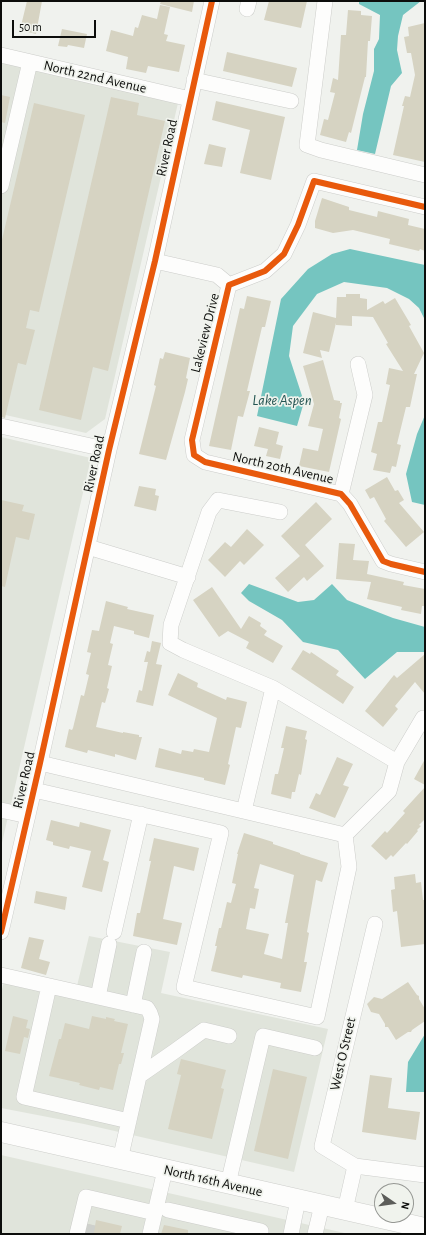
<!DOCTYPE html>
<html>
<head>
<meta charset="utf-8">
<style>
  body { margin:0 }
  #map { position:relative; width:426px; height:1235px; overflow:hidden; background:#f0f2ee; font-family:"Alegreya Sans",sans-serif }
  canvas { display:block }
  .frame { position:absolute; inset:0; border:2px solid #0c0d0b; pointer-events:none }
  .north { position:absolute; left:374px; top:1183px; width:40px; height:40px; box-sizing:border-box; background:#f0f3ed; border:1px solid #959793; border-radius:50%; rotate:103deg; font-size:11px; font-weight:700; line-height:16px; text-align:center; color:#0c0d0b }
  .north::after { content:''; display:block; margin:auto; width:14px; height:18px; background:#5c5d5a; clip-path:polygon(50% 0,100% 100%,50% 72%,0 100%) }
  .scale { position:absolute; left:12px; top:20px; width:84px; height:18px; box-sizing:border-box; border:2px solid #0c0d0b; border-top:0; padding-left:5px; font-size:12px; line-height:14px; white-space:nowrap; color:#0c0d0b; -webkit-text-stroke:3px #f0f3ed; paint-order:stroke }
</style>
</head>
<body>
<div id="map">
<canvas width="426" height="1235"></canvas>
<div class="frame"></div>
<div class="north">N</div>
<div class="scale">50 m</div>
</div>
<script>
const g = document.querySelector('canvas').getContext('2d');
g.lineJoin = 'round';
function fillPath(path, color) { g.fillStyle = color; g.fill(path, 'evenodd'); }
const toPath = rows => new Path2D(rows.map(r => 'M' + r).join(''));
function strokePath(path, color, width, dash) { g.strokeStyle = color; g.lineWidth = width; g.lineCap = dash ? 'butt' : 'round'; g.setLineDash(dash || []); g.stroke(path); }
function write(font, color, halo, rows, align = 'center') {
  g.font = font + ' "Alegreya Sans",sans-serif'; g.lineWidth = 3.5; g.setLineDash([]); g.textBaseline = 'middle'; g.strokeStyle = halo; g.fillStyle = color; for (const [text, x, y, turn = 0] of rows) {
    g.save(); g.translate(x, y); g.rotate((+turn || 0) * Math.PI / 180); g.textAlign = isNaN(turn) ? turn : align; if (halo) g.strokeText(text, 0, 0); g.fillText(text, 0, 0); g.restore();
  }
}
fillPath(toPath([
  [1,62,178,103,105,419,86,433,1,414],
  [1,437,91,458,1,847],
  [89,936,170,952,161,993,328,1029,294,1172,84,1124,1,1108,1,993,7,970,77,986],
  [1,1155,349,1234,1,1234]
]), '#e0e4db');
fillPath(toPath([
  [359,1,421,1,403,15,398,36,397,50,402,73,391,86,375,154,357,150,363,114,374,71,374,49,379,39,380,15,359,4],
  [350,249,425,265,425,320,419,308,409,299,387,288,344,282,317,294,293,326,289,356,304,402,297,426,257,416,281,299,308,269,332,254],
  [425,409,425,505,412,502,406,474,417,434,425,415],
  [249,584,298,602,314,600,332,584,347,600,393,618,425,627,425,652,397,652,365,679,338,650,303,642,282,620,249,601,241,593],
  [425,1034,425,1092,406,1092,408,1062]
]), '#75c5c0');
fillPath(toPath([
  [27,1,42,1,36,34,20,30],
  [161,1,194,1,192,12,160,4],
  [269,1,307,1,301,28,264,20],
  [160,5,170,7,164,34,168,35,166,41,185,45,179,72,148,66,146,73,126,69,128,57,106,51,111,30,133,36,135,27,138,28,142,15,157,19],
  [348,10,361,11,361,15,372,16,370,41,368,41,366,77,365,77,351,133,349,132,346,142,320,135,324,119,328,120,335,93,330,92,333,78,338,80,341,35,346,35],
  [425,23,425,162,393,155,404,106,402,106,405,96,410,97,415,75,411,53,407,53,404,37,409,36,408,27],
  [62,29,87,34,84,48,68,45,67,47,58,46],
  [227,52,297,68,292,87,223,71],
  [1,95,10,97,5,123,1,122],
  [111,97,139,103,137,115,165,121,108,371,93,367,81,420,39,410],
  [216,101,285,117,271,180,240,173,250,130,212,120],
  [34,103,85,115,39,312,30,310,26,328,35,330,26,365,18,363,5,418,1,417,1,244],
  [209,144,226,148,222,167,204,164],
  [322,198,349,207,349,210,377,217,378,211,409,219,408,225,425,229,425,251,420,249,419,251,389,244,390,239,353,230,333,233,315,228,315,221],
  [346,294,360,294,360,298,367,299,367,310,383,301,385,304,395,298,411,325,409,326,424,353,414,374,417,374,410,407,406,407,397,444,401,445,396,467,392,466,390,473,373,470,377,454,371,452,378,422,382,422,390,385,386,384,389,368,403,371,386,344,388,343,373,317,352,316,352,326,336,325,336,323,329,352,320,350,322,358,303,353,313,312,336,318,337,297,346,297],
  [247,296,271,301,265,327,262,327,247,391,250,391,243,417,238,416,231,450,209,446,240,308,244,309],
  [165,352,190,358,186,378,188,379,185,392,166,460,139,454,156,386,154,385,160,358,163,359],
  [323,360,334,400,340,401,340,403,342,403,339,418,341,419,329,472,299,466,303,448,318,451,323,429,308,426,314,404,303,366],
  [259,427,279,432,276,444,283,446,280,459,266,456,268,449,254,446],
  [387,477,395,491,398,490,404,500,399,503,424,532,406,547,384,521,386,519,374,497,370,499,365,490],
  [139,486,156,489,155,495,159,496,156,511,134,506],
  [1,500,24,505,22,511,35,514,29,540,16,537,5,587,1,586],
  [316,502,332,519,305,545,324,566,307,581,304,577,288,592,275,578,300,556,281,536],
  [247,529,264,545,244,565,240,561,225,577,208,560,225,542,231,547],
  [339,543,355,544,353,560,369,561,367,574,404,582,403,585,425,589,425,606,422,606,421,614,401,610,402,607,367,599,371,582,336,579],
  [212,587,241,629,249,616,261,623,260,626,267,631,264,635,283,646,273,663,246,648,249,642,228,631,219,637,193,600],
  [106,601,128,607,127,609,154,615,149,638,134,634,134,631,114,626,110,643,113,644,108,665,112,666,107,688,109,689,105,703,102,702,96,727,123,733,123,732,139,735,139,737,142,737,136,760,115,754,115,757,88,750,87,753,65,747,69,729,72,730,73,728,81,695,84,696,89,675,86,674,91,653,87,652,92,630,99,631],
  [152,641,161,643,156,664,162,665,153,706,136,702,139,690,142,691,148,662,144,662,147,651,150,652],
  [303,650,310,654,311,652,339,671,336,675,354,687,343,704,291,669],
  [425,654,425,694,415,682,395,706,398,709,383,727,365,711,394,675,397,678],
  [178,673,198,683,197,687,226,700,227,697,247,702,241,728,236,727,228,764,230,765,225,785,204,780,204,778,155,767,159,748,181,754,182,750,193,752,194,749,209,752,217,718,168,695],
  [286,726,307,731,305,739,307,740,301,775,299,774,295,792,292,792,291,799,271,794,275,774,278,774,284,748,281,748],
  [337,757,353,764,343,785,349,787,335,818,309,808,316,793,320,795],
  [425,759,425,785,414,779],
  [425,787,425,819,419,825,421,826,417,830,418,831,407,844,406,843,393,857,391,855,386,860,371,846,385,831,387,833,405,813,403,811],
  [51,820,79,827,80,822,111,830,103,860,109,862,102,892,82,887,91,851,70,846,69,849,53,845,53,842,46,840],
  [244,833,273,842,273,844,300,853,300,854,328,863,322,882,316,880,307,932,309,933,304,962,307,962,301,992,280,988,281,983,243,975,242,978,211,971,217,946,215,946,219,928,221,928,227,902,231,903,236,884,232,883,238,854,237,854],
  [260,864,294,875,285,923,288,923,282,959,264,954,269,934,246,929,250,908,255,909,259,889,254,888],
  [154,838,199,848,194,871,174,866,163,919,182,923,177,945,133,936,137,913,140,913,151,861,149,861],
  [415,874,416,883,421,882,423,900,425,900,425,944,401,947,397,911,393,912,391,890,395,889,394,877],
  [36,891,67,897,65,910,34,903],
  [29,937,44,940,39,959,50,962,46,975,21,968],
  [408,982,417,995,419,996,419,999,425,1009,425,1021,412,1030,411,1032,408,1032,396,1040,388,1027,385,1027,385,1024,379,1014,371,1012,367,1004,374,997,382,999],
  [13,1016,28,1020,26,1028,30,1029,28,1038,24,1037,20,1054,5,1051],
  [92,1016,106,1019,106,1017,115,1019,114,1021,128,1024,121,1053,124,1053,121,1064,119,1064,113,1090,100,1087,99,1090,79,1085,80,1083,49,1076,59,1039,61,1039,65,1023,89,1029],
  [181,1059,226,1070,221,1088,224,1089,212,1139,168,1129,181,1075,177,1074],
  [273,1069,307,1077,288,1159,254,1151],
  [370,1075,392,1078,388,1108,420,1112,416,1140,362,1132],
  [96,1220,122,1226,120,1234,86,1234,89,1224,95,1226],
  [164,1225,188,1230,188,1234,161,1234]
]), '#d6d3c2');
strokePath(toPath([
  [86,1234,88,1224]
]), '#ced0cc', 15, [15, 8]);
const minor = toPath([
  [325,1,307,145,321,150,425,175],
  [247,9,249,1],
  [1,55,190,99],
  [194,80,291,101],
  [1,186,30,62],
  [425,207,314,181,298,225,284,254,265,271,229,285,192,440,194,455,205,462,341,494,350,504,383,561,391,564,425,572],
  [155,261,217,275,229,285],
  [1,426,109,450],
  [341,494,365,395,358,364],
  [88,547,188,577],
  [397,762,423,718],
  [40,763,345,835,389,791,397,762,273,688,183,650,170,643,171,625,209,512,218,500,280,512],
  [34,790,221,833,184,987,317,1017,349,867,345,835],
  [1,810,28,816],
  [244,811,273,688],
  [375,924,322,1146,355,1166,425,1175],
  [1,932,40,763,109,450,155,261,212,1],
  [114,932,141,814],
  [1,975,147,1008,150,1013,152,1019,120,1160],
  [49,986,24,1097,129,1121],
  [98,997,109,944],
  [133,1005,144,952],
  [139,1076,175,1051,204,1030,229,1036],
  [228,1184,263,1036,315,1048],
  [168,1210,261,1231,260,1234],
  [345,1210,355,1166],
  [77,1234,86,1197,155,1213],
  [150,1234,165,1170],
  [291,1234,298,1200],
  [315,1234,322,1205]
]);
const major = toPath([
  [1,1132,425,1228]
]);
strokePath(minor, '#cccdca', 16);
strokePath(major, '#cccdca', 21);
strokePath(minor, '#fdfdfc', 15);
strokePath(major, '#fdfdfc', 20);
strokePath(toPath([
  [425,207,314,181,298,225,284,254,265,271,229,285,192,440,194,455,205,462,341,494,350,504,383,561,391,564,425,572],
  [1,932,40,763,109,450,155,261,212,1]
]), '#e8590c', 6);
write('14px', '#0c0d0b', '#f0f3ed', [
  ["North 22nd Avenue",95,77,13],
  ["River Road",167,148,-78],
  ["Lakeview Drive",205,333,-76],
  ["River Road",94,464,-78],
  ["North 20th Avenue",283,468,13],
  ["River Road",24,780,-77],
  ["West O Street",343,1054,-77],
  ["North 16th Avenue",213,1181,13]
]);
write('italic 15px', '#255553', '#f0f3ed', [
  ["Lake Aspen",282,400]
]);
</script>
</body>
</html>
